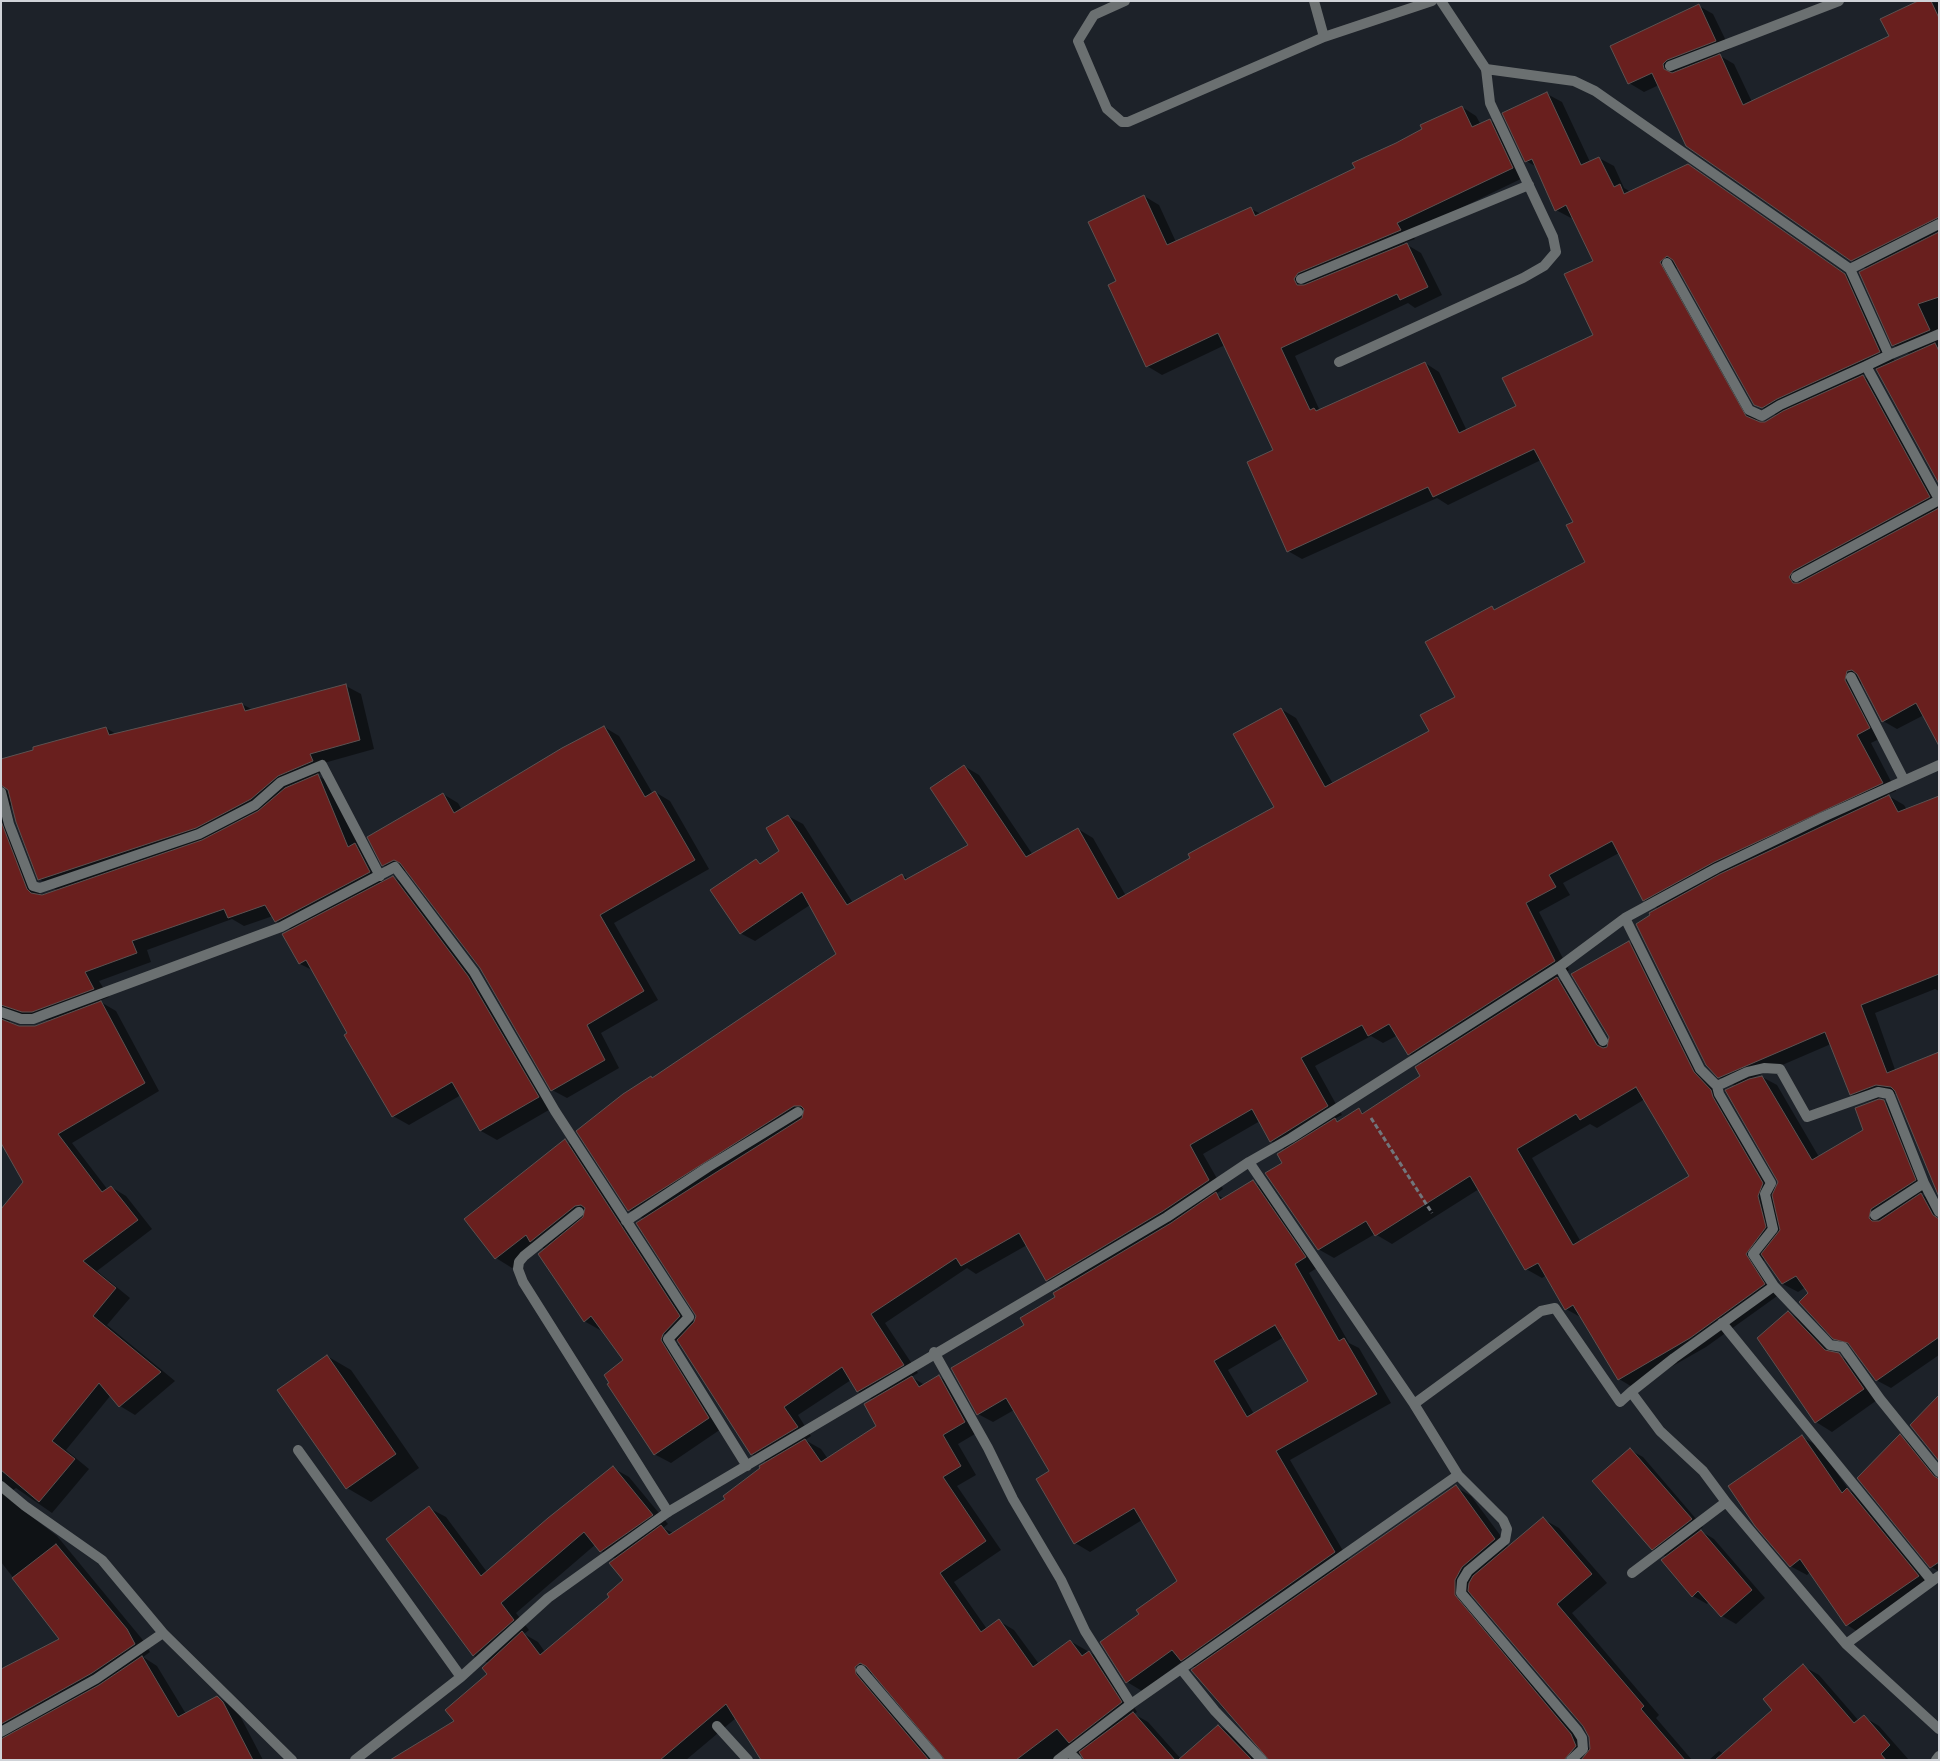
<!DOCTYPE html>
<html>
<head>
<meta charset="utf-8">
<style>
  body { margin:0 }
  #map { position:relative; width:1940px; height:1761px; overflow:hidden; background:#1d2229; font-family:Inter,sans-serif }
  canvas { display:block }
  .frame { position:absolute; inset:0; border:2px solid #d0d3d8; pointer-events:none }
</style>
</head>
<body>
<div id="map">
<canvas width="1940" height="1761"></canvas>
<div class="frame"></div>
</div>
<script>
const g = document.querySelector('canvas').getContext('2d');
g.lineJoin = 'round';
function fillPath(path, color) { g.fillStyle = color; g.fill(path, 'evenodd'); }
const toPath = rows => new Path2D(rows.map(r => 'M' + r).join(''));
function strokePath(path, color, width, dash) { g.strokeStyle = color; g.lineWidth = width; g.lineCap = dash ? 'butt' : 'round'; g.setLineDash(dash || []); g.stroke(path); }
fillPath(toPath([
  [1920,1,1939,3,1939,482,1876,368,1861,375,1878,385,1939,496,1939,722,1924,715,1897,729,1883,721,1862,680,1859,689,1883,737,1871,743,1896,791,1887,795,1904,805,1907,810,1939,797,1939,991,1935,989,1875,1013,1939,1194,1898,1093,1865,1102,1851,1094,1831,1044,1752,1078,1762,1077,1777,1085,1819,1157,1865,1130,1884,1101,1899,1110,1930,1189,1921,1194,1936,1203,1939,1208,1939,1355,1891,1388,1876,1380,1853,1347,1834,1338,1806,1287,1798,1292,1783,1284,1766,1258,1761,1264,1780,1294,1706,1347,1634,1388,1619,1379,1582,1318,1566,1309,1547,1275,1542,1278,1526,1269,1479,1189,1392,1244,1375,1234,1334,1258,1318,1249,1284,1164,1286,1150,1271,1141,1260,1121,1203,1154,1223,1189,1216,1194,1224,1199,1253,1182,1268,1191,1320,1266,1309,1273,1349,1343,1359,1348,1391,1403,1290,1460,1349,1561,1456,1487,1471,1496,1509,1547,1543,1519,1559,1528,1607,1583,1572,1613,1659,1715,1656,1718,1692,1760,1270,1760,1268,1755,1221,1706,1193,1671,1196,1668,1183,1661,1142,1691,1127,1682,1141,1614,1178,1581,1142,1520,1090,1552,1075,1543,1050,1471,1014,1410,993,1422,978,1414,1026,1325,1057,1297,1062,1288,1047,1280,1027,1245,976,1274,967,1268,885,1323,918,1373,911,1377,925,1385,939,1377,955,1386,980,1431,958,1444,976,1475,957,1486,1001,1550,954,1582,987,1629,999,1621,1014,1630,1039,1664,1070,1641,1105,1661,1137,1712,1134,1714,1148,1722,1181,1759,1219,1726,1234,1735,1258,1760,1085,1760,1082,1754,1074,1760,944,1760,944,1755,874,1673,870,1676,935,1760,762,1760,736,1718,686,1760,393,1760,456,1721,488,1674,488,1663,474,1656,388,1539,429,1508,446,1517,487,1572,613,1468,629,1477,668,1524,663,1528,673,1533,726,1499,768,1463,752,1454,679,1342,658,1330,657,1332,679,1345,677,1350,724,1427,671,1463,654,1454,625,1360,602,1329,600,1330,584,1321,545,1249,540,1246,512,1268,496,1258,466,1219,565,1141,581,1150,695,1324,697,1316,644,1219,629,1210,578,1131,651,1077,653,1078,838,955,810,905,755,941,740,933,756,861,762,864,781,851,788,816,803,824,853,903,902,875,908,879,969,845,964,766,979,775,1033,855,1078,829,1093,838,1126,896,1275,807,1281,709,1296,718,1333,784,1430,731,1456,697,1492,608,1496,610,1587,563,1574,522,1541,460,1448,505,1437,498,1302,559,1288,551,1275,450,1225,345,1162,375,1147,366,1109,285,1118,281,1144,196,1159,205,1176,242,1251,209,1261,214,1356,169,1462,107,1476,116,1481,125,1490,120,1504,129,1527,176,1411,232,1415,239,1404,243,1421,253,1442,295,1415,308,1408,303,1295,356,1320,411,1425,363,1439,372,1467,431,1517,406,1595,336,1594,261,1573,217,1571,218,1556,210,1537,167,1526,161,1547,94,1562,102,1590,162,1599,158,1614,166,1624,188,1631,192,1688,166,1859,283,1895,362,1911,355,1893,345,1867,269,1851,260,1659,85,1644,92,1629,83,1699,6,1713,14,1730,49,1717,54,1734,64,1752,102,1890,37],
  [1678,267,1755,404,1778,416,1766,423,1759,424,1674,271],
  [1619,853,1644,900,1659,909,1719,1077,1736,1086,1779,1182,1776,1189,1729,1108,1710,1082,1644,951,1629,942,1608,1047,1573,987,1556,978,1569,970,1539,912,1570,895,1563,883],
  [1398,1035,1409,1054,1424,1063,1422,1076,1365,1114,1359,1110,1340,1122,1334,1119,1342,1115,1315,1066,1371,1036,1383,1043],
  [1645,1099,1691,1177,1581,1242,1532,1158,1590,1124,1597,1128],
  [1284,1337,1309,1381,1254,1414,1228,1370],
  [851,1380,858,1392,873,1400,878,1426,828,1459,821,1449,805,1440,811,1436,798,1415],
  [596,1544,601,1551,616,1559,625,1580,610,1597,545,1652,538,1642,524,1634,529,1630,516,1613],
  [1471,1592,1589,1734,1590,1751,1587,1744,1470,1605],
  [346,686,361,694,374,749,324,763,327,770,316,775,333,784,359,847,370,853,385,882,393,877,409,887,484,986,554,1107,497,1140,481,1131,461,1095,409,1125,393,1116,314,971,300,964,284,935,292,930,276,921,273,916,244,926,232,919,147,950,151,962,99,981,109,997,99,1001,116,1011,159,1091,72,1143,108,1190,111,1187,126,1196,152,1229,97,1271,130,1298,107,1325,175,1381,135,1415,120,1406,111,1395,66,1450,89,1469,52,1513,16,1488,9,1493,11,1501,57,1536,142,1639,150,1652,143,1657,157,1666,186,1714,217,1697,232,1706,238,1712,263,1760,1,1760,1,1666,5,1668,61,1639,1,1562,1,1211,25,1182,1,1041,1,761,106,728,118,735,242,704,253,710],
  [13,805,17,822,41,880,57,890,40,895,17,836,10,806],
  [9,1019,38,1020,52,1020,33,1027,19,1027,11,1024],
  [604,727,619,736,653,794,655,792,670,801,709,869,614,923,658,1000,601,1033,619,1068,567,1098,552,1090,481,967,407,870,398,874,383,865,443,794,458,803,462,810],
  [1788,1312,1804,1322,1834,1353,1855,1364,1880,1398,1832,1432,1816,1422,1758,1339],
  [327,1356,351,1370,419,1468,371,1502,347,1488],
  [1900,1436,1914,1444,1939,1474,1939,1571,1931,1567],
  [1802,1437,1818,1446,1849,1490,1863,1498,1934,1585,1863,1635,1847,1625,1810,1572,1807,1575,1790,1566],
  [1630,1450,1643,1457,1703,1527,1699,1530,1714,1539,1765,1598,1736,1624,1722,1616,1709,1602,1707,1604,1693,1596,1667,1557,1652,1549],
  [1803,1666,1819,1675,1859,1721,1864,1717,1879,1726,1909,1760,1709,1760,1719,1751,1724,1754,1774,1710]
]), '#0007');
const building = toPath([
  [1918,1,1931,1,1939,18,1939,217,1851,261,1686,146,1652,73,1628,84,1610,46,1699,4,1716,41,1667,60,1663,64,1664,69,1672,73,1720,54,1743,105,1889,36,1880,19,1918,1],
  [1547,92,1581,165,1599,157,1614,187,1620,184,1624,194,1688,164,1845,274,1880,352,1777,399,1762,408,1754,405,1673,260,1667,256,1660,262,1746,416,1760,422,1765,422,1783,411,1863,375,1930,497,1793,571,1789,577,1793,583,1799,583,1939,508,1939,746,1916,703,1882,722,1857,674,1852,670,1847,671,1845,680,1870,728,1857,735,1883,783,1714,862,1643,901,1612,841,1549,875,1556,887,1526,903,1555,961,1408,1055,1389,1024,1368,1036,1362,1025,1301,1058,1328,1106,1270,1142,1252,1109,1190,1145,1209,1180,1163,1211,1046,1281,1019,1233,961,1266,956,1258,871,1314,904,1365,857,1392,842,1367,784,1407,798,1427,751,1455,677,1340,694,1322,696,1316,636,1223,802,1118,804,1109,801,1106,794,1106,628,1211,576,1131,623,1094,651,1076,652,1078,836,954,802,892,740,934,710,890,756,859,760,864,779,851,766,828,788,815,847,905,902,874,905,880,968,845,930,788,964,765,1026,857,1078,828,1118,899,1190,858,1188,854,1274,807,1233,734,1281,708,1325,787,1429,731,1420,715,1455,697,1425,642,1492,606,1494,610,1585,562,1566,525,1573,522,1534,449,1433,497,1428,487,1287,552,1247,462,1273,450,1218,333,1146,367,1108,285,1116,281,1088,222,1144,195,1167,245,1251,207,1255,216,1355,168,1352,163,1396,143,1422,129,1420,125,1462,106,1472,127,1490,119,1513,168,1397,223,1401,230,1298,273,1294,279,1297,285,1304,285,1407,243,1428,287,1400,300,1397,294,1281,348,1310,410,1314,408,1316,411,1425,362,1459,433,1516,406,1502,378,1593,335,1564,274,1593,261,1566,205,1555,211,1532,159,1525,162,1502,113,1547,92],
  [1939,232,1939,297,1918,304,1930,330,1892,346,1859,272,1939,232],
  [1935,343,1939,351,1939,484,1876,369,1935,343],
  [346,684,360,740,310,754,313,761,278,776,251,799,196,828,38,880,16,822,8,790,1,785,1,759,33,750,33,747,106,727,109,735,242,703,245,711,346,684],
  [604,726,645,797,655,791,695,860,600,915,644,991,587,1025,605,1060,551,1091,480,968,400,863,394,860,382,866,367,837,443,793,454,813,562,748,604,726],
  [318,774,348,847,355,843,370,872,275,922,265,905,228,918,224,909,132,941,137,953,85,972,94,989,32,1012,22,1012,1,1005,1,821,27,889,31,893,42,895,202,840,258,811,285,788,318,774],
  [1889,795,1898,812,1939,796,1939,974,1861,1005,1887,1073,1939,1052,1939,1197,1895,1091,1891,1087,1876,1085,1850,1095,1825,1032,1718,1078,1706,1065,1636,924,1650,915,1649,913,1720,874,1889,795],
  [393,876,468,976,539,1097,480,1131,452,1082,392,1117,344,1035,347,1033,306,960,299,964,282,934,393,876],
  [1629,941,1694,1072,1711,1090,1713,1097,1763,1183,1758,1196,1766,1227,1746,1254,1765,1284,1690,1338,1618,1380,1573,1305,1565,1310,1538,1263,1525,1270,1470,1176,1375,1236,1366,1221,1318,1250,1265,1173,1282,1163,1277,1154,1335,1118,1337,1122,1359,1108,1362,1114,1420,1076,1415,1067,1557,977,1597,1045,1603,1048,1607,1047,1609,1037,1571,974,1629,941],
  [1636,1087,1689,1176,1573,1245,1517,1149,1576,1114,1580,1120,1636,1087],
  [101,1001,145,1083,58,1134,102,1192,111,1186,138,1220,83,1261,116,1288,93,1316,161,1372,119,1407,99,1383,52,1441,75,1459,39,1502,1,1470,1,1209,23,1182,1,1143,1,1019,19,1026,35,1026,101,1001],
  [1762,1076,1812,1160,1863,1130,1855,1108,1879,1099,1884,1100,1916,1180,1871,1209,1869,1218,1872,1221,1879,1221,1921,1193,1933,1215,1939,1219,1939,1337,1876,1381,1848,1343,1833,1339,1799,1302,1808,1293,1796,1276,1782,1284,1761,1254,1780,1230,1772,1195,1778,1182,1725,1090,1749,1079,1762,1076],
  [565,1139,680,1316,663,1334,661,1340,709,1418,654,1455,607,1384,609,1383,604,1375,623,1360,591,1316,584,1322,538,1254,583,1217,585,1208,581,1205,575,1206,530,1242,526,1235,495,1259,464,1219,565,1139],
  [1253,1180,1306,1257,1295,1264,1339,1341,1344,1338,1377,1394,1276,1451,1335,1552,1181,1661,1172,1650,1126,1683,1100,1642,1139,1614,1136,1610,1177,1581,1134,1508,1074,1544,1036,1479,1049,1471,1006,1398,977,1415,951,1368,1024,1325,1020,1318,1055,1297,1053,1293,1171,1223,1216,1192,1220,1200,1253,1180],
  [1275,1325,1308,1381,1247,1417,1214,1361,1275,1325],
  [1788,1311,1825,1350,1839,1353,1864,1389,1815,1423,1757,1338,1788,1311],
  [327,1355,396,1454,346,1489,277,1390,327,1355],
  [939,1375,965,1422,943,1435,961,1466,943,1477,986,1541,940,1573,981,1632,999,1619,1033,1667,1070,1640,1082,1656,1089,1651,1122,1702,1069,1743,1057,1729,1016,1760,945,1760,866,1666,860,1663,855,1667,856,1674,929,1760,761,1760,726,1704,660,1760,390,1760,454,1721,445,1710,487,1674,482,1668,522,1631,540,1655,609,1597,607,1594,623,1580,609,1563,661,1525,669,1535,725,1499,723,1496,760,1468,759,1466,805,1439,821,1462,876,1426,864,1404,912,1376,919,1387,939,1375],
  [1939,1395,1939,1461,1910,1425,1939,1395],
  [1900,1434,1934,1476,1939,1479,1939,1562,1930,1568,1857,1478,1900,1434],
  [1802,1435,1842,1493,1847,1488,1919,1576,1846,1626,1800,1559,1790,1567,1755,1526,1728,1486,1802,1435],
  [1630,1448,1692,1519,1652,1550,1592,1481,1630,1448],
  [613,1466,653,1515,600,1552,584,1532,501,1603,514,1620,473,1656,386,1539,429,1506,481,1576,548,1518,613,1466],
  [1456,1485,1495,1539,1462,1567,1455,1580,1455,1595,1571,1734,1576,1746,1564,1760,1269,1760,1191,1670,1456,1485],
  [1543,1517,1592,1574,1557,1604,1644,1706,1641,1709,1685,1760,1581,1760,1590,1749,1589,1737,1583,1726,1468,1591,1469,1583,1473,1576,1543,1517],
  [1701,1530,1752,1590,1721,1617,1698,1591,1692,1597,1661,1560,1701,1530],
  [56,1544,127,1629,135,1644,92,1673,1,1724,1,1669,59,1639,12,1578,56,1544],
  [142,1656,178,1717,217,1696,223,1702,253,1760,1,1760,1,1739,99,1685,142,1656],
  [1803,1664,1854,1723,1864,1715,1890,1745,1881,1754,1886,1760,1715,1760,1772,1710,1763,1699,1803,1664],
  [1133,1712,1175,1760,1084,1760,1079,1752,1133,1712],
  [1218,1725,1252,1760,1178,1760,1218,1725]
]);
fillPath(building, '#691f1e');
strokePath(building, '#5d5251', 1);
strokePath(toPath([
  [1371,1118,1432,1213]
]), '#71767c', 3, [5, 2.5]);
strokePath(toPath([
  [1125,1,1094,15,1078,41,1107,109,1122,122,1128,122,1324,37,1432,1],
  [1314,1,1324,37],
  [1441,1,1486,69],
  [1559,967,1603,1041],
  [579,1212,524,1256,519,1262,518,1269,523,1282,668,1512]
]), '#6b7071', 10);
strokePath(toPath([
  [1670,66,1839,1],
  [1667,263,1749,410,1762,416,1780,405,1866,366,1939,499],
  [1850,269,1889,355,1939,334],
  [1301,279,1529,185],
  [1339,362,1523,278,1544,266,1556,252,1553,237,1490,103,1486,69,1574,81,1595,91,1850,269,1939,224],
  [1866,366,1889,355],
  [1796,577,1939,500],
  [1851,677,1904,780],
  [1,792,9,824,33,886,40,888,199,834,255,805,281,782,322,765,380,876],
  [1625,918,1700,1069,1717,1086,1747,1072,1764,1068,1780,1069,1807,1117,1878,1092,1889,1094,1924,1183,1875,1215],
  [1,1012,21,1019,33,1019,46,1014,281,927,395,867,474,972,555,1111,689,1317,668,1339,747,1466],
  [1249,1162,1414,1404,1458,1475,1503,1520,1507,1529,1505,1540,1468,1571,1462,1581,1461,1593,1577,1730,1582,1738,1583,1749,1571,1760],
  [1924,1183,1939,1212],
  [626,1221,708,1167,798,1112],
  [1774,1286,1830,1345,1843,1347,1880,1399,1939,1472],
  [1722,1323,1932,1581],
  [934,1352,988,1448,1013,1499,1061,1580,1085,1631,1131,1704],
  [1631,1392,1674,1358,1774,1286,1753,1254,1773,1229,1765,1194,1771,1183,1719,1094,1717,1086],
  [1414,1404,1541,1311,1555,1308,1620,1402,1631,1392,1660,1431,1703,1471,1726,1502,1846,1644,1939,1729],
  [298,1450,461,1677],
  [1,1486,25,1506,102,1560,163,1633,96,1679,1,1732],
  [1632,1573,1726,1502],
  [163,1633,292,1760],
  [1846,1644,1939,1576],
  [861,1670,938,1760],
  [1182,1670,1215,1711,1262,1760],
  [717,1726,748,1760],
  [1069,1752,1077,1760],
  [355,1760,461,1677,548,1598,668,1512,1167,1217,1249,1162,1291,1138,1559,967,1625,918,1717,868,1823,817,1939,765],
  [1058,1760,1131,1704,1458,1475],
  [1936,1760,1939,1756]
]), '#6b7071', 10);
</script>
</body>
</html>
